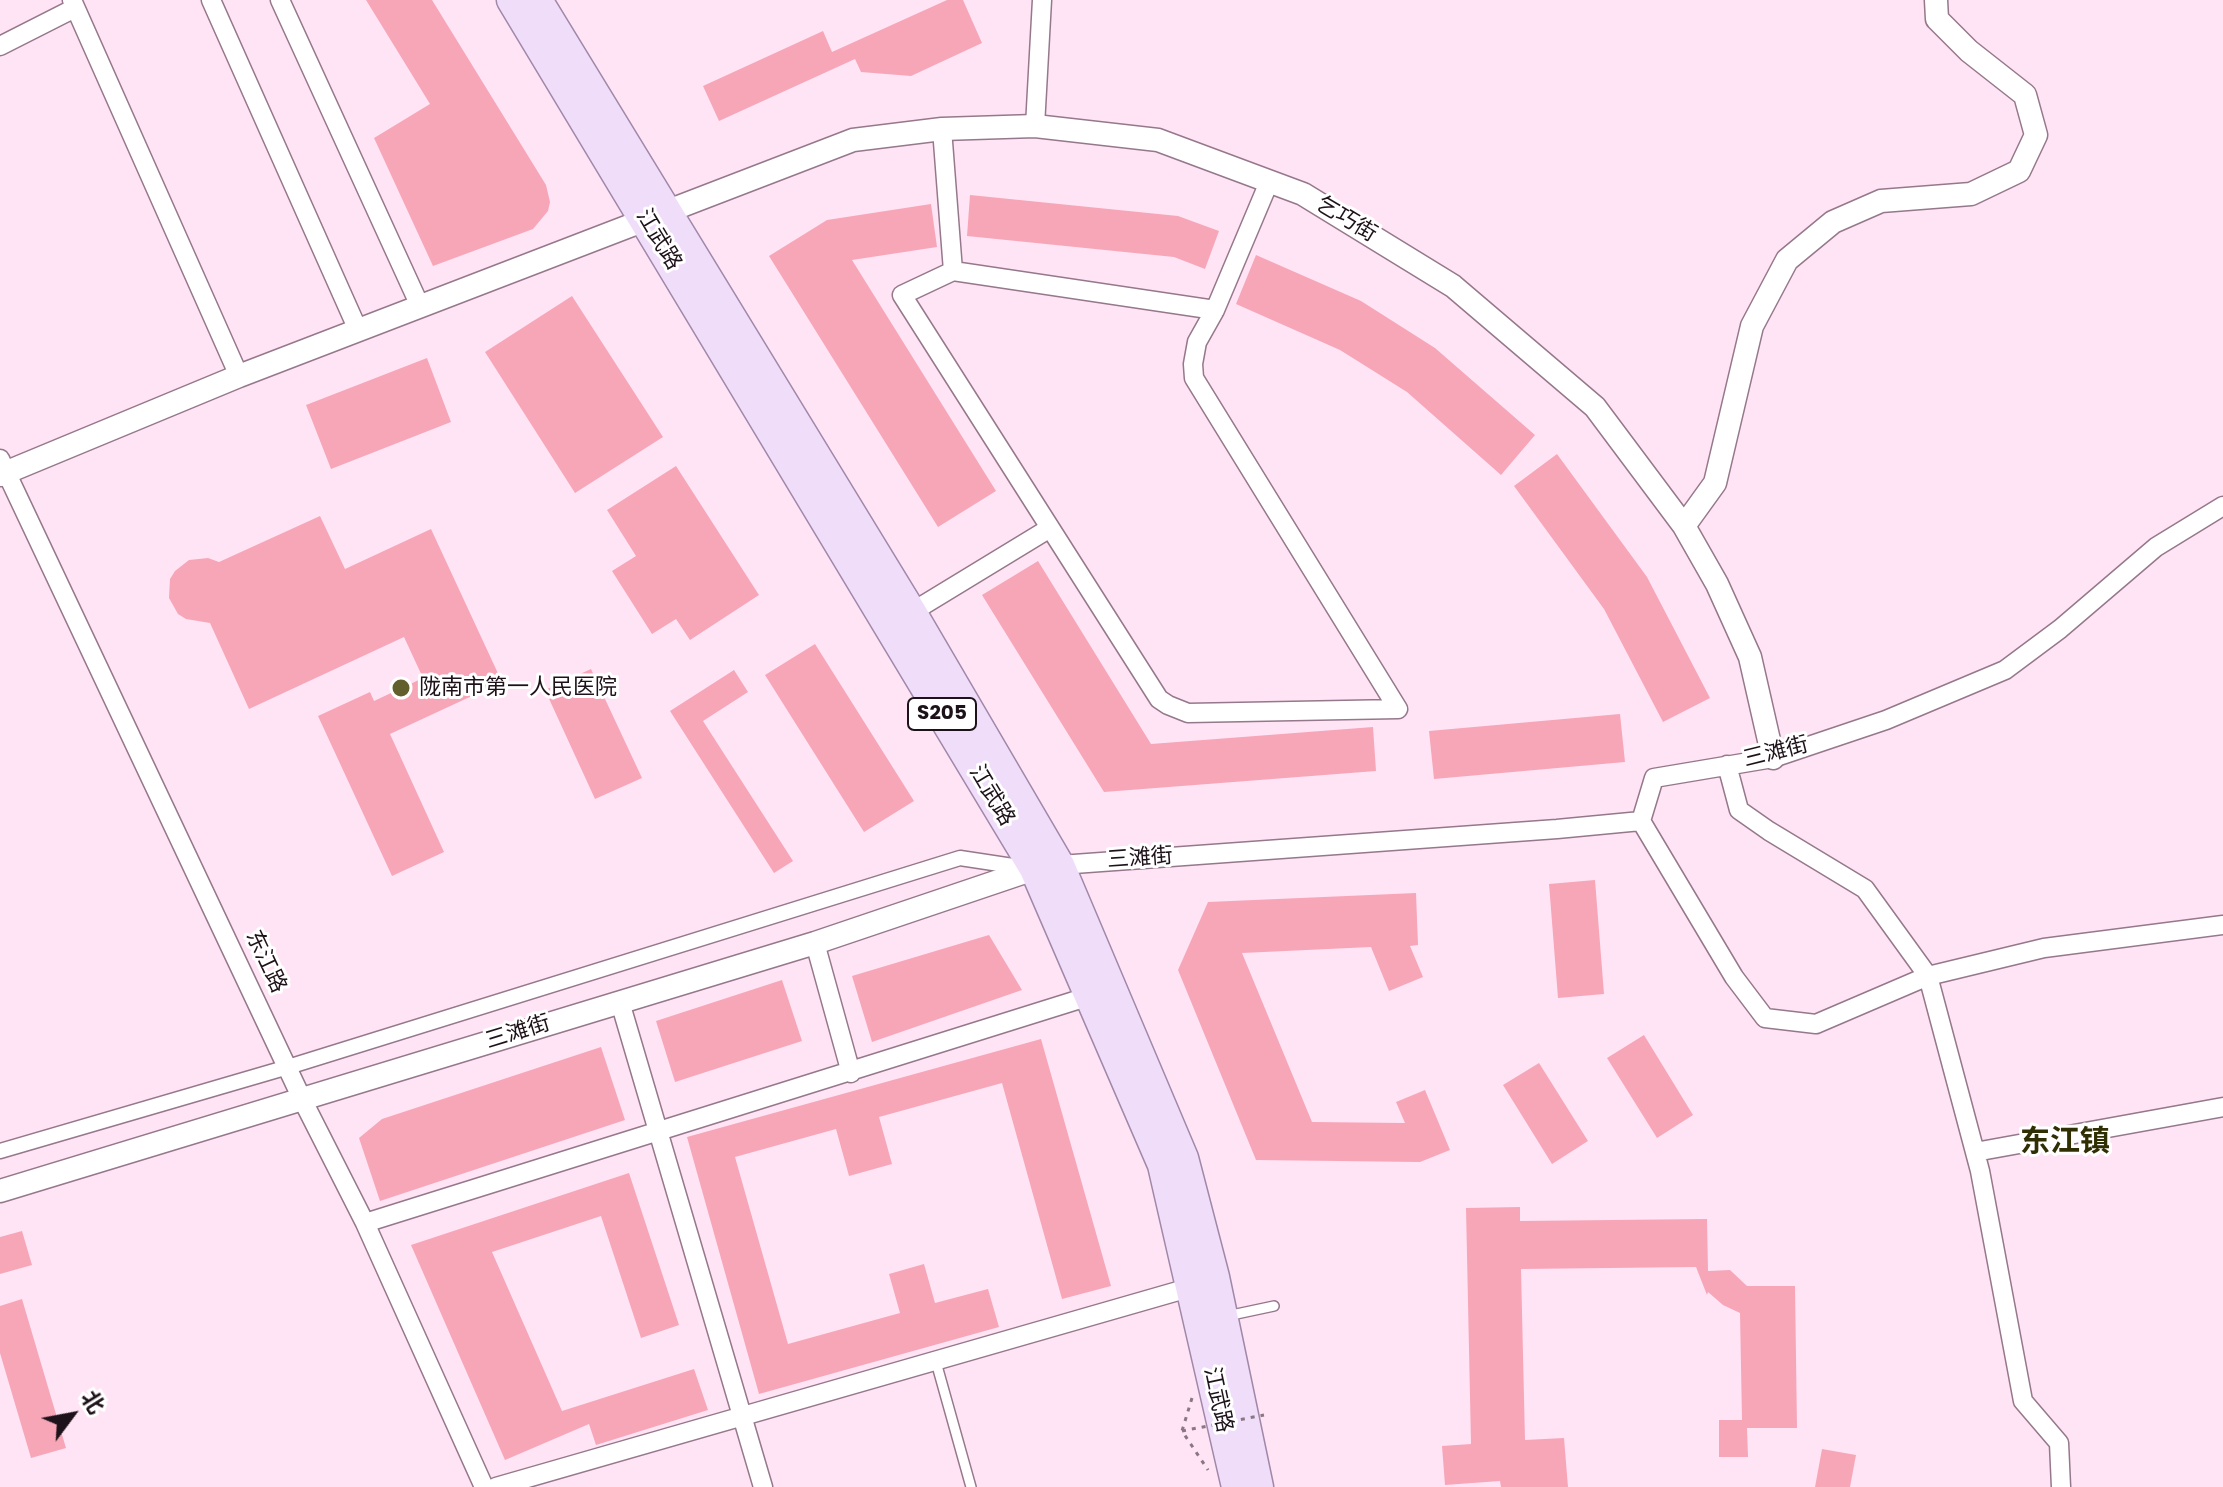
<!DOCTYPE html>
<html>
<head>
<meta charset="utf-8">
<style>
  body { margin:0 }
  #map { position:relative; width:2223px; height:1487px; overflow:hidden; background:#ffe4f5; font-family:Poppins,"Noto Sans SC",sans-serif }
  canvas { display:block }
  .north { position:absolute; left:32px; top:1375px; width:80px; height:80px; -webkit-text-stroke:6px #fff; paint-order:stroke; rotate:58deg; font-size:22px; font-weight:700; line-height:32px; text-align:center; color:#1d1219 }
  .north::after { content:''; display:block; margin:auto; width:28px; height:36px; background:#1d1219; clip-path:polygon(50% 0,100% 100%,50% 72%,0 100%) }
</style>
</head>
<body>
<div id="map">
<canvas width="2223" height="1487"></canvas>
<div class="north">北</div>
</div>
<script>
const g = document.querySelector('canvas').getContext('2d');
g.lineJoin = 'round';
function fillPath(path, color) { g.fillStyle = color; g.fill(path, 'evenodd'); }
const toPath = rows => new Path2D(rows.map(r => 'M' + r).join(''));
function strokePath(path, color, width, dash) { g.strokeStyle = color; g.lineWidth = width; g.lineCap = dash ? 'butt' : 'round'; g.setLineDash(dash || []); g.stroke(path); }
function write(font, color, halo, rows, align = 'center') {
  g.font = font + ' Poppins,"Noto Sans SC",sans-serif'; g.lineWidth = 6; g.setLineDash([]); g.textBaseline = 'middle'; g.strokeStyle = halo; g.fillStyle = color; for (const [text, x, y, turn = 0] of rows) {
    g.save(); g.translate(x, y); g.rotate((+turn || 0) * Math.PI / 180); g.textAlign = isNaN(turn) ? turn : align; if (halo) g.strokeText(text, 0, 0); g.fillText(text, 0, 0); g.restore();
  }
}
fillPath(toPath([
  [366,0,432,0,546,185,550,202,548,211,533,229,433,266,374,138,430,104],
  [947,0,963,0,982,43,911,76,861,72,855,59,719,121,703,86,823,31,832,52],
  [970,195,1178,216,1219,231,1205,269,1174,257,967,236],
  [931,204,937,247,852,260,996,491,938,527,769,256,827,220],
  [1256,255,1361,301,1435,348,1535,435,1501,475,1407,392,1340,350,1236,304],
  [572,296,663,437,575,493,485,352],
  [427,358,451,422,331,469,306,405],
  [1557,454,1647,577,1710,698,1663,722,1604,609,1514,486],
  [676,466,759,595,690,640,676,619,652,634,612,571,636,556,607,510],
  [320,516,345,569,431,529,502,682,390,734,444,852,392,876,318,716,370,692,374,701,423,678,404,637,249,709,210,623,186,619,178,614,169,598,170,579,175,571,189,560,208,558,219,562],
  [1038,561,1151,744,1373,727,1376,771,1104,792,982,595],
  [815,644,914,801,864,832,765,675],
  [591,669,642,778,595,799,545,690],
  [734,670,748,692,703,721,793,861,774,873,670,711],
  [1620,714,1625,762,1434,779,1429,731],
  [1595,880,1604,994,1558,998,1549,884],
  [1416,893,1418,945,1410,946,1423,977,1389,991,1371,947,1242,953,1312,1122,1405,1123,1396,1102,1425,1090,1450,1150,1420,1162,1256,1160,1178,970,1208,902],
  [989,935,1022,990,872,1042,852,976],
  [782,980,802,1041,675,1082,656,1021],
  [1644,1035,1693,1115,1657,1138,1607,1058],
  [1041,1039,1111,1286,1062,1299,1002,1083,879,1117,892,1164,849,1176,836,1129,735,1157,788,1344,900,1313,889,1274,924,1264,935,1303,988,1289,999,1327,759,1394,687,1137],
  [601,1047,625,1120,380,1201,359,1138,382,1119],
  [1539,1063,1588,1141,1552,1164,1503,1085],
  [629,1173,679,1325,641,1338,601,1216,492,1252,562,1411,694,1369,708,1410,596,1445,589,1424,505,1460,411,1245],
  [1520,1207,1520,1221,1707,1219,1708,1271,1730,1270,1747,1286,1795,1286,1797,1428,1747,1428,1748,1457,1719,1457,1719,1420,1742,1420,1740,1313,1723,1305,1708,1292,1707,1295,1696,1267,1521,1269,1525,1440,1564,1438,1568,1487,1501,1487,1500,1481,1445,1485,1442,1446,1471,1444,1466,1208],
  [22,1231,32,1265,0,1274,0,1237],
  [22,1299,66,1448,31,1458,0,1353,0,1306],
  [1822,1449,1856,1455,1850,1487,1815,1487]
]), '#f7a6b8');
const service = toPath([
  [1227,1316,1274,1306],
  [936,1362,971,1487]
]);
const pedestrian = toPath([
  [0,1151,288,1067,960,858,1026,868]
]);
const minor = toPath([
  [72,0,239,376],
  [211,0,358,330],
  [280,0,420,306],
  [0,46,75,8],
  [1035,126,1042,0],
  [942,129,953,271],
  [1269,182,1215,310,1197,342,1193,364,1194,378,1398,709],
  [1215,310,953,271,902,295,1159,699,1168,705,1188,713,1398,709],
  [0,459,302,1099,365,1223,484,1487],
  [912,612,1050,528],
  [1727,765,1739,810,1769,831,1865,889,1928,976,1980,1171,2023,1401,2059,1443,2061,1487],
  [1641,821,1734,977,1765,1018,1816,1024,1928,976,2044,948,2223,925],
  [1060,865,1557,829,1641,821,1654,778,1773,758,1886,720,2005,670,2060,629,2156,547,2223,506],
  [815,943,851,1073],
  [620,1002,763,1487],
  [1975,1152,2223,1107],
  [365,1223,1090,996],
  [496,1487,1192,1287]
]);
const tertiary = toPath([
  [0,475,239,376,853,140,942,129,1035,126,1158,140,1303,194,1453,286,1595,407,1684,526,1717,584,1750,657,1773,758],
  [1684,526,1715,483,1752,326,1787,260,1833,222,1881,201,1971,194,2019,171,2036,135,2025,95,1969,51,1937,19,1936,0],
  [0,1191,815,943,1034,869,1049,867]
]);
const primary = toPath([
  [511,0,1034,869,1162,1165,1236,1487],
  [538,0,912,612,1060,865,1184,1158,1215,1277,1259,1487]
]);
strokePath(service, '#95788b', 12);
strokePath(pedestrian, '#95788b', 17);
strokePath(minor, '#95788b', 21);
strokePath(tertiary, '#95788b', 25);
strokePath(primary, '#a088a9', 31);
strokePath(toPath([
  [1192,1398,1182,1431,1208,1470]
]), '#8a7783', 3, [4, 6]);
strokePath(service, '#fff', 9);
strokePath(pedestrian, '#fff', 14);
strokePath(minor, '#fff', 18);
strokePath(tertiary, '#fff', 22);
strokePath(primary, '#f0ddfa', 28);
strokePath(toPath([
  [1182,1431,1264,1415]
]), '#8a7783', 3, [4, 6]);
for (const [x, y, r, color] of [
  [401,688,10,"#615f2c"]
]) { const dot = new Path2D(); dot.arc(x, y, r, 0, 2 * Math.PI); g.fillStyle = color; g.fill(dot); strokePath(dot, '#fff', 3); }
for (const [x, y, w] of [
  [942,714,68]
]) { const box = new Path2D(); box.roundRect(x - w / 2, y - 16, w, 32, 6); g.fillStyle = '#fff'; g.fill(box); strokePath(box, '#1d1219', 2); }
write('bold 20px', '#1d1219', null, [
  ["S205",942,714]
]);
write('22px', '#1d1219', '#fff', [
  ["乞巧街",1346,220,31],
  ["江武路",658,240,59],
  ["三滩街",1776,753,-14],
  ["江武路",991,796,59],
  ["三滩街",1140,859,-4],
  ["东江路",265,962,65],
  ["三滩街",518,1033,-17],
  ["江武路",1217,1400,78]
]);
write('22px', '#1d1219', '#fff', [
  ["陇南市第一人民医院",419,688]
], 'left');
write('bold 30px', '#302e03', '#fff', [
  ["东江镇",2065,1143]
]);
</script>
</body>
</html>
